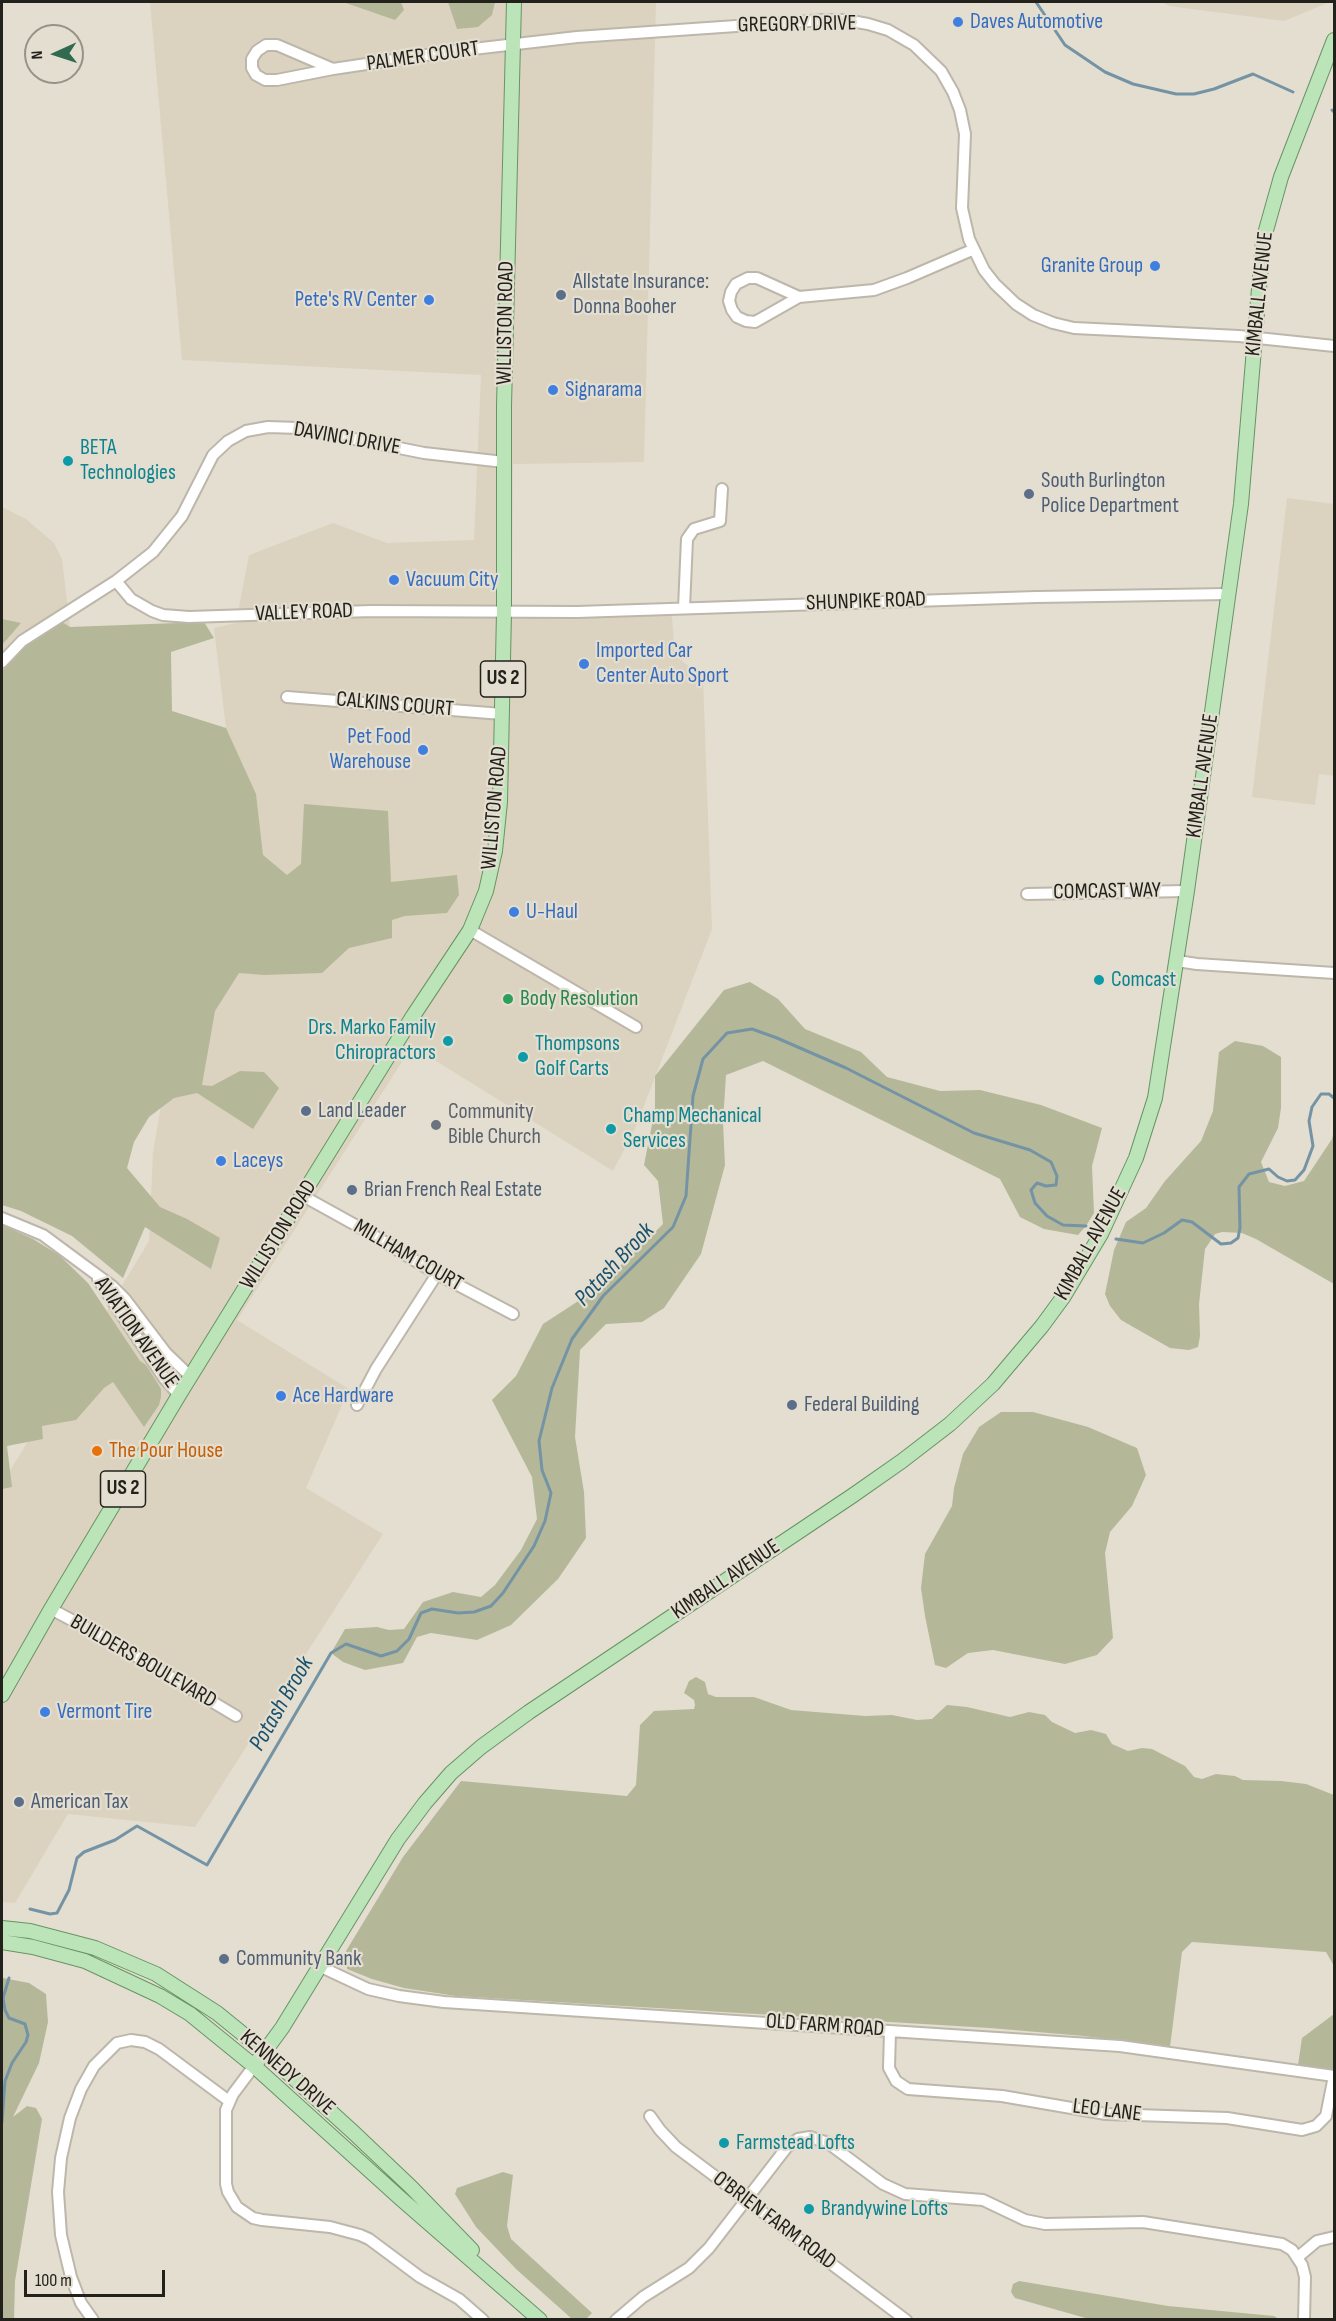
<!DOCTYPE html>
<html>
<head>
<meta charset="utf-8">
<style>
  body { margin:0 }
  #map { position:relative; width:1336px; height:2321px; overflow:hidden; background:#e3ded0; font-family:"Sofia Sans Condensed",sans-serif }
  canvas { display:block }
  .frame { position:absolute; inset:0; border:3px solid #23211c; pointer-events:none }
  .north { position:absolute; left:24px; top:24px; width:60px; height:60px; box-sizing:border-box; background:#e3ded0; border:2px solid #969288; border-radius:50%; rotate:267deg; font-size:16px; font-weight:700; line-height:24px; text-align:center; color:#23211c }
  .north::after { content:''; display:block; margin:auto; width:21px; height:27px; background:#326a51; clip-path:polygon(50% 0,100% 100%,50% 72%,0 100%) }
  .scale { position:absolute; left:24px; top:2270px; width:141px; height:27px; box-sizing:border-box; border:3px solid #23211c; border-top:0; padding-left:8px; font-size:18px; line-height:21px; white-space:nowrap; color:#23211c; -webkit-text-stroke:4px #e3ded0; paint-order:stroke }
</style>
</head>
<body>
<div id="map">
<canvas width="1336" height="2321"></canvas>
<div class="frame"></div>
<div class="north">N</div>
<div class="scale">100 m</div>
</div>
<script>
const g = document.querySelector('canvas').getContext('2d');
g.lineJoin = 'round';
function fillPath(path, color) { g.fillStyle = color; g.fill(path, 'evenodd'); }
const toPath = rows => new Path2D(rows.map(r => 'M' + r).join(''));
function strokePath(path, color, width, dash) { g.strokeStyle = color; g.lineWidth = width; g.lineCap = dash ? 'butt' : 'round'; g.setLineDash(dash || []); g.stroke(path); }
function write(font, color, halo, rows, align = 'center') {
  g.font = font + ' "Sofia Sans Condensed",sans-serif'; g.lineWidth = 4.5; g.setLineDash([]); g.textBaseline = 'middle'; g.strokeStyle = halo; g.fillStyle = color; for (const [text, x, y, turn = 0] of rows) {
    g.save(); g.translate(x, y); g.rotate((+turn || 0) * Math.PI / 180); g.textAlign = isNaN(turn) ? turn : align; if (halo) g.strokeText(text, 0, 0); g.fillText(text, 0, 0); g.restore();
  }
}
fillPath(toPath([
  [150,2,656,2,644,462,513,464,512,608,671,604,675,655,703,678,712,929,635,1129,613,1171,412,1046,237,1320,349,1389,306,1488,383,1534,195,1827,68,1814,15,1903,2,1902,2,1484,149,1241,153,1152,226,728,214,628,236,623,249,555,333,523,387,543,474,540,481,375,182,360],
  [1162,2,1330,2,1284,21,1169,6],
  [1287,498,1334,504,1334,776,1319,774,1315,805,1252,797],
  [2,507,26,519,54,543,62,559,70,627,2,731]
]), '#dbd3bf');
fillPath(toPath([
  [343,2,401,2,404,10,395,20],
  [448,2,495,2,492,15,478,27,457,29],
  [2,619,21,623,2,645],
  [62,622,70,627,204,622,214,638,171,652,172,711,226,728,256,794,263,855,287,875,301,864,304,804,388,811,391,882,457,875,459,895,447,913,405,916,392,920,392,938,349,948,322,973,264,975,239,973,215,1011,202,1085,212,1086,240,1071,264,1072,279,1088,253,1129,197,1093,174,1098,149,1117,134,1142,127,1168,160,1207,187,1219,220,1238,211,1269,145,1227,123,1278,72,1236,21,1211,2,1205,2,671,27,644],
  [750,982,778,999,805,1029,861,1052,887,1077,940,1091,980,1090,1041,1105,1102,1128,1092,1166,1094,1213,1086,1226,1078,1235,1044,1229,1020,1217,1000,1179,763,1061,726,1075,723,1122,725,1165,701,1254,664,1308,642,1322,606,1324,580,1350,575,1437,584,1492,586,1538,558,1579,511,1625,477,1640,431,1633,417,1637,403,1663,365,1670,343,1662,331,1653,345,1629,377,1627,389,1630,404,1629,423,1602,453,1592,481,1597,495,1585,521,1550,537,1519,532,1477,492,1400,516,1376,543,1324,583,1298,629,1258,663,1224,658,1181,644,1165,655,1109,655,1076,724,990],
  [1235,1041,1263,1046,1281,1057,1281,1108,1278,1128,1261,1162,1269,1182,1285,1186,1304,1181,1332,1139,1334,1130,1334,1284,1256,1239,1242,1233,1222,1232,1215,1234,1205,1249,1199,1304,1200,1336,1198,1347,1189,1350,1170,1348,1121,1320,1110,1306,1105,1294,1114,1250,1126,1222,1146,1208,1165,1181,1201,1141,1213,1111,1219,1052],
  [2,1225,33,1239,59,1255,88,1283,140,1361,146,1365,155,1379,161,1389,161,1397,159,1405,144,1427,113,1382,104,1388,76,1420,42,1426,43,1439,7,1446,12,1487,2,1489],
  [1001,1412,1033,1412,1088,1427,1137,1448,1146,1475,1132,1506,1110,1532,1105,1553,1113,1638,1097,1655,1065,1664,993,1650,968,1653,946,1668,935,1665,925,1616,921,1588,925,1554,952,1506,954,1488,963,1454,979,1427],
  [696,1677,705,1682,708,1694,716,1697,754,1697,791,1710,865,1716,892,1715,917,1720,932,1719,947,1705,967,1707,1010,1717,1029,1712,1045,1715,1052,1722,1075,1733,1091,1730,1106,1734,1112,1744,1128,1751,1142,1748,1152,1749,1185,1766,1194,1777,1202,1779,1216,1774,1235,1776,1243,1780,1281,1781,1306,1784,1334,1795,1334,1966,1326,1952,1192,1942,1182,1952,1170,2047,1084,2036,990,2028,456,1996,404,1988,372,1979,347,1969,346,1951,403,1857,461,1781,627,1796,636,1785,640,1725,654,1711,694,1709,695,1705,694,1700,684,1693,689,1681],
  [3,1978,29,1983,46,1994,48,2022,39,2063,13,2117,27,2106,36,2108,42,2119,15,2281,14,2320,2,2319,2,1979],
  [1334,2008,1334,2070,1298,2065,1302,2038,1334,2014],
  [503,2172,513,2175,507,2226,511,2239,592,2313,586,2319,572,2319,516,2269,476,2227,455,2194,457,2188],
  [1019,2281,1168,2306,1274,2316,1279,2319,1089,2319,1015,2298,1011,2292,1013,2284]
]), '#b4b898');
strokePath(toPath([
  [1036,2,1065,45,1105,72,1133,84,1176,94,1194,94,1214,89,1253,74,1293,92],
  [1332,110,1334,112],
  [1116,1239,1143,1243,1164,1233,1182,1220,1192,1222,1221,1244,1231,1243,1238,1238,1240,1228,1239,1187,1249,1174,1269,1169,1278,1177,1287,1181,1295,1180,1304,1170,1313,1146,1309,1121,1312,1107,1321,1094,1329,1094,1334,1098],
  [30,1909,50,1914,57,1913,69,1890,77,1858,84,1852,115,1840,137,1826,207,1865,331,1653,346,1644,381,1656,397,1651,409,1639,421,1613,432,1609,458,1613,474,1612,491,1606,503,1593,534,1546,545,1521,551,1493,542,1470,539,1441,552,1388,572,1339,603,1296,673,1227,686,1196,693,1096,703,1059,727,1033,752,1029,777,1038,846,1068,974,1133,1030,1150,1051,1162,1057,1176,1056,1185,1046,1186,1037,1183,1031,1190,1035,1203,1047,1216,1063,1225,1086,1226],
  [2,2122,5,2081,12,2063,26,2042,28,2035,25,2024,9,2018,5,2010,3,1998,9,1978]
]), '#7493a5', 3);
const minor = toPath([
  [266,45,277,45,333,69,277,80,265,80,256,75,252,68,252,59,257,51,266,45],
  [333,69,447,52,577,37,823,20,846,20,868,24,888,30,914,45,941,71,953,92,960,110,965,134,962,208,969,239,984,270,995,284,1016,304,1033,315,1053,323,1074,328,1239,336,1334,346],
  [799,297,755,322,746,321,737,317,732,310,729,301,731,292,736,284,748,278,757,278,799,297,874,290,907,278,972,250],
  [116,581,131,599,152,611,163,615,189,617,371,611,577,612,1036,597,1229,594],
  [684,608,687,539,694,529,720,521,722,489],
  [2,662,22,641,116,581,153,552,182,516,213,455,228,441,246,431,268,427,299,428,424,453,504,462],
  [287,697,502,714],
  [1027,894,1187,891],
  [470,930,636,1027],
  [1177,961,1197,964,1334,973],
  [303,1196,368,1232,437,1274,513,1314],
  [2,1218,43,1235,112,1286,125,1299,166,1353,191,1377],
  [98,1279,164,1378,179,1395],
  [357,1405,376,1369,437,1274],
  [51,1609,109,1640,236,1716],
  [319,1966,368,1989,399,1996,444,2002,1120,2046,1334,2076],
  [890,2031,889,2068,896,2081,908,2089,1002,2096,1106,2114,1227,2118,1302,2130,1316,2126,1326,2116,1334,2076],
  [254,2066,233,2094,226,2110,226,2184,228,2192,237,2207,253,2218,262,2220,330,2227,360,2235,369,2239,420,2277,459,2299,483,2320],
  [650,2116,660,2130,676,2147,906,2320],
  [1298,2257,1317,2241,1334,2237],
  [93,2320,81,2303,71,2277,61,2235,58,2192,61,2158,70,2118,81,2089,94,2066,117,2043,131,2040,145,2042,159,2049,229,2101],
  [616,2320,643,2297,689,2268,709,2248,787,2147,798,2139,810,2137,828,2143,883,2184,905,2194,983,2200,1025,2220,1045,2224,1143,2222,1282,2244,1292,2250,1302,2265,1305,2277,1304,2320]
]);
const major = toPath([
  [2,1695,51,1609,179,1395,413,1016,470,930,486,891,495,851,500,802,504,612,504,406,514,2],
  [2,1928,30,1931,95,1948,156,1974,217,2013,265,2052,353,2132,411,2187,472,2250],
  [2,1942,33,1947,85,1961,160,1996,190,2014,254,2066,400,2198,540,2320],
  [254,2066,282,2028,398,1839,425,1803,451,1773,481,1747,529,1712,852,1496,902,1461,950,1424,993,1384,1042,1326,1064,1296,1101,1234,1136,1158,1155,1098,1187,891,1241,504,1263,241,1281,177,1334,40]
]);
strokePath(minor, '#bcb7aa', 14);
strokePath(major, '#689464', 16);
strokePath(minor, '#fff', 10);
strokePath(major, '#bbe4b9', 14);
for (const [x, y, r, color] of [
  [958,22,6,"#3f7fe0"],
  [1155,266,6,"#3f7fe0"],
  [561,295,6,"#5c6f8a"],
  [429,300,6,"#3f7fe0"],
  [553,390,6,"#3f7fe0"],
  [68,461,6,"#0f9aa8"],
  [1029,494,6,"#5c6f8a"],
  [394,580,6,"#3f7fe0"],
  [584,664,6,"#3f7fe0"],
  [423,750,6,"#3f7fe0"],
  [514,912,6,"#3f7fe0"],
  [1099,980,6,"#0f9aa8"],
  [508,999,6,"#2e9e5b"],
  [448,1041,6,"#0f9aa8"],
  [523,1057,6,"#0f9aa8"],
  [306,1111,6,"#5c6f8a"],
  [436,1125,6,"#6b7280"],
  [611,1129,6,"#0f9aa8"],
  [221,1161,6,"#3f7fe0"],
  [352,1190,6,"#5c6f8a"],
  [281,1396,6,"#3f7fe0"],
  [792,1405,6,"#5c6f8a"],
  [97,1451,6,"#e8710a"],
  [45,1712,6,"#3f7fe0"],
  [19,1802,6,"#5c6f8a"],
  [224,1959,6,"#5c6f8a"],
  [724,2143,6,"#0f9aa8"],
  [809,2209,6,"#0f9aa8"]
]) { const dot = new Path2D(); dot.arc(x, y, r, 0, 2 * Math.PI); g.fillStyle = color; g.fill(dot); strokePath(dot, '#e3ded0', 2); }
for (const [x, y, w] of [
  [503,679,45],
  [123,1489,45]
]) { const box = new Path2D(); box.roundRect(x - w / 2, y - 18, w, 36, 4.5); g.fillStyle = '#e3ded0'; g.fill(box); strokePath(box, '#23211c', 1.5); }
write('bold 21px', '#23211c', null, [
  ["US 2",503,679],
  ["US 2",123,1489]
]);
write('22px', '#366cbe', '#e3ded0', [
  ["Daves Automotive",970,22],
  ["Granite Group",1143,266,"right"],
  ["Pete's RV Center",417,300,"right"],
  ["Signarama",565,390],
  ["Vacuum City",406,580],
  ["Imported Car",596,651],
  ["Center Auto Sport",596,676],
  ["Pet Food",411,737,"right"],
  ["Warehouse",411,762,"right"],
  ["U-Haul",526,912],
  ["Laceys",233,1161],
  ["Ace Hardware",293,1396],
  ["Vermont Tire",57,1712]
], 'left');
write('22px', '#23211c', '#e3ded0', [
  ["GREGORY DRIVE",797,25,-1],
  ["PALMER COURT",423,57,-8],
  ["KIMBALL AVENUE",1260,294,-84],
  ["WILLISTON ROAD",506,323,-89],
  ["DAVINCI DRIVE",347,439,10],
  ["SHUNPIKE ROAD",866,602,-2],
  ["VALLEY ROAD",304,613,-2],
  ["CALKINS COURT",395,705,5],
  ["KIMBALL AVENUE",1203,776,-82],
  ["WILLISTON ROAD",495,808,-85],
  ["COMCAST WAY",1107,892,-1],
  ["WILLISTON ROAD",279,1235,-58],
  ["KIMBALL AVENUE",1091,1244,-61],
  ["MILLHAM COURT",408,1256,30],
  ["AVIATION AVENUE",136,1333,55],
  ["KIMBALL AVENUE",726,1580,-34],
  ["BUILDERS BOULEVARD",143,1662,30],
  ["OLD FARM ROAD",825,2026,4],
  ["KENNEDY DRIVE",287,2073,41],
  ["LEO LANE",1107,2111,7],
  ["O'BRIEN FARM ROAD",774,2221,37]
]);
write('22px', '#4e5e75', '#e3ded0', [
  ["Allstate Insurance:",573,282],
  ["Donna Booher",573,307],
  ["South Burlington",1041,481],
  ["Police Department",1041,506],
  ["Land Leader",318,1111],
  ["Brian French Real Estate",364,1190],
  ["Federal Building",804,1405],
  ["American Tax",31,1802],
  ["Community Bank",236,1959]
], 'left');
write('22px', '#0d838f', '#e3ded0', [
  ["BETA",80,448],
  ["Technologies",80,473],
  ["Comcast",1111,980],
  ["Drs. Marko Family",436,1028,"right"],
  ["Chiropractors",436,1053,"right"],
  ["Thompsons",535,1044],
  ["Golf Carts",535,1069],
  ["Champ Mechanical",623,1116],
  ["Services",623,1141],
  ["Farmstead Lofts",736,2143],
  ["Brandywine Lofts",821,2209]
], 'left');
write('22px', '#27864d', '#e3ded0', [
  ["Body Resolution",520,999]
], 'left');
write('22px', '#5b616d', '#e3ded0', [
  ["Community",448,1112],
  ["Bible Church",448,1137]
], 'left');
write('22px', '#c56008', '#e3ded0', [
  ["The Pour House",109,1451]
], 'left');
write('italic 24px', '#1a516d', '#e3ded0', [
  ["Potash Brook",615,1265,-47],
  ["Potash Brook",282,1704,-60]
]);
</script>
</body>
</html>
